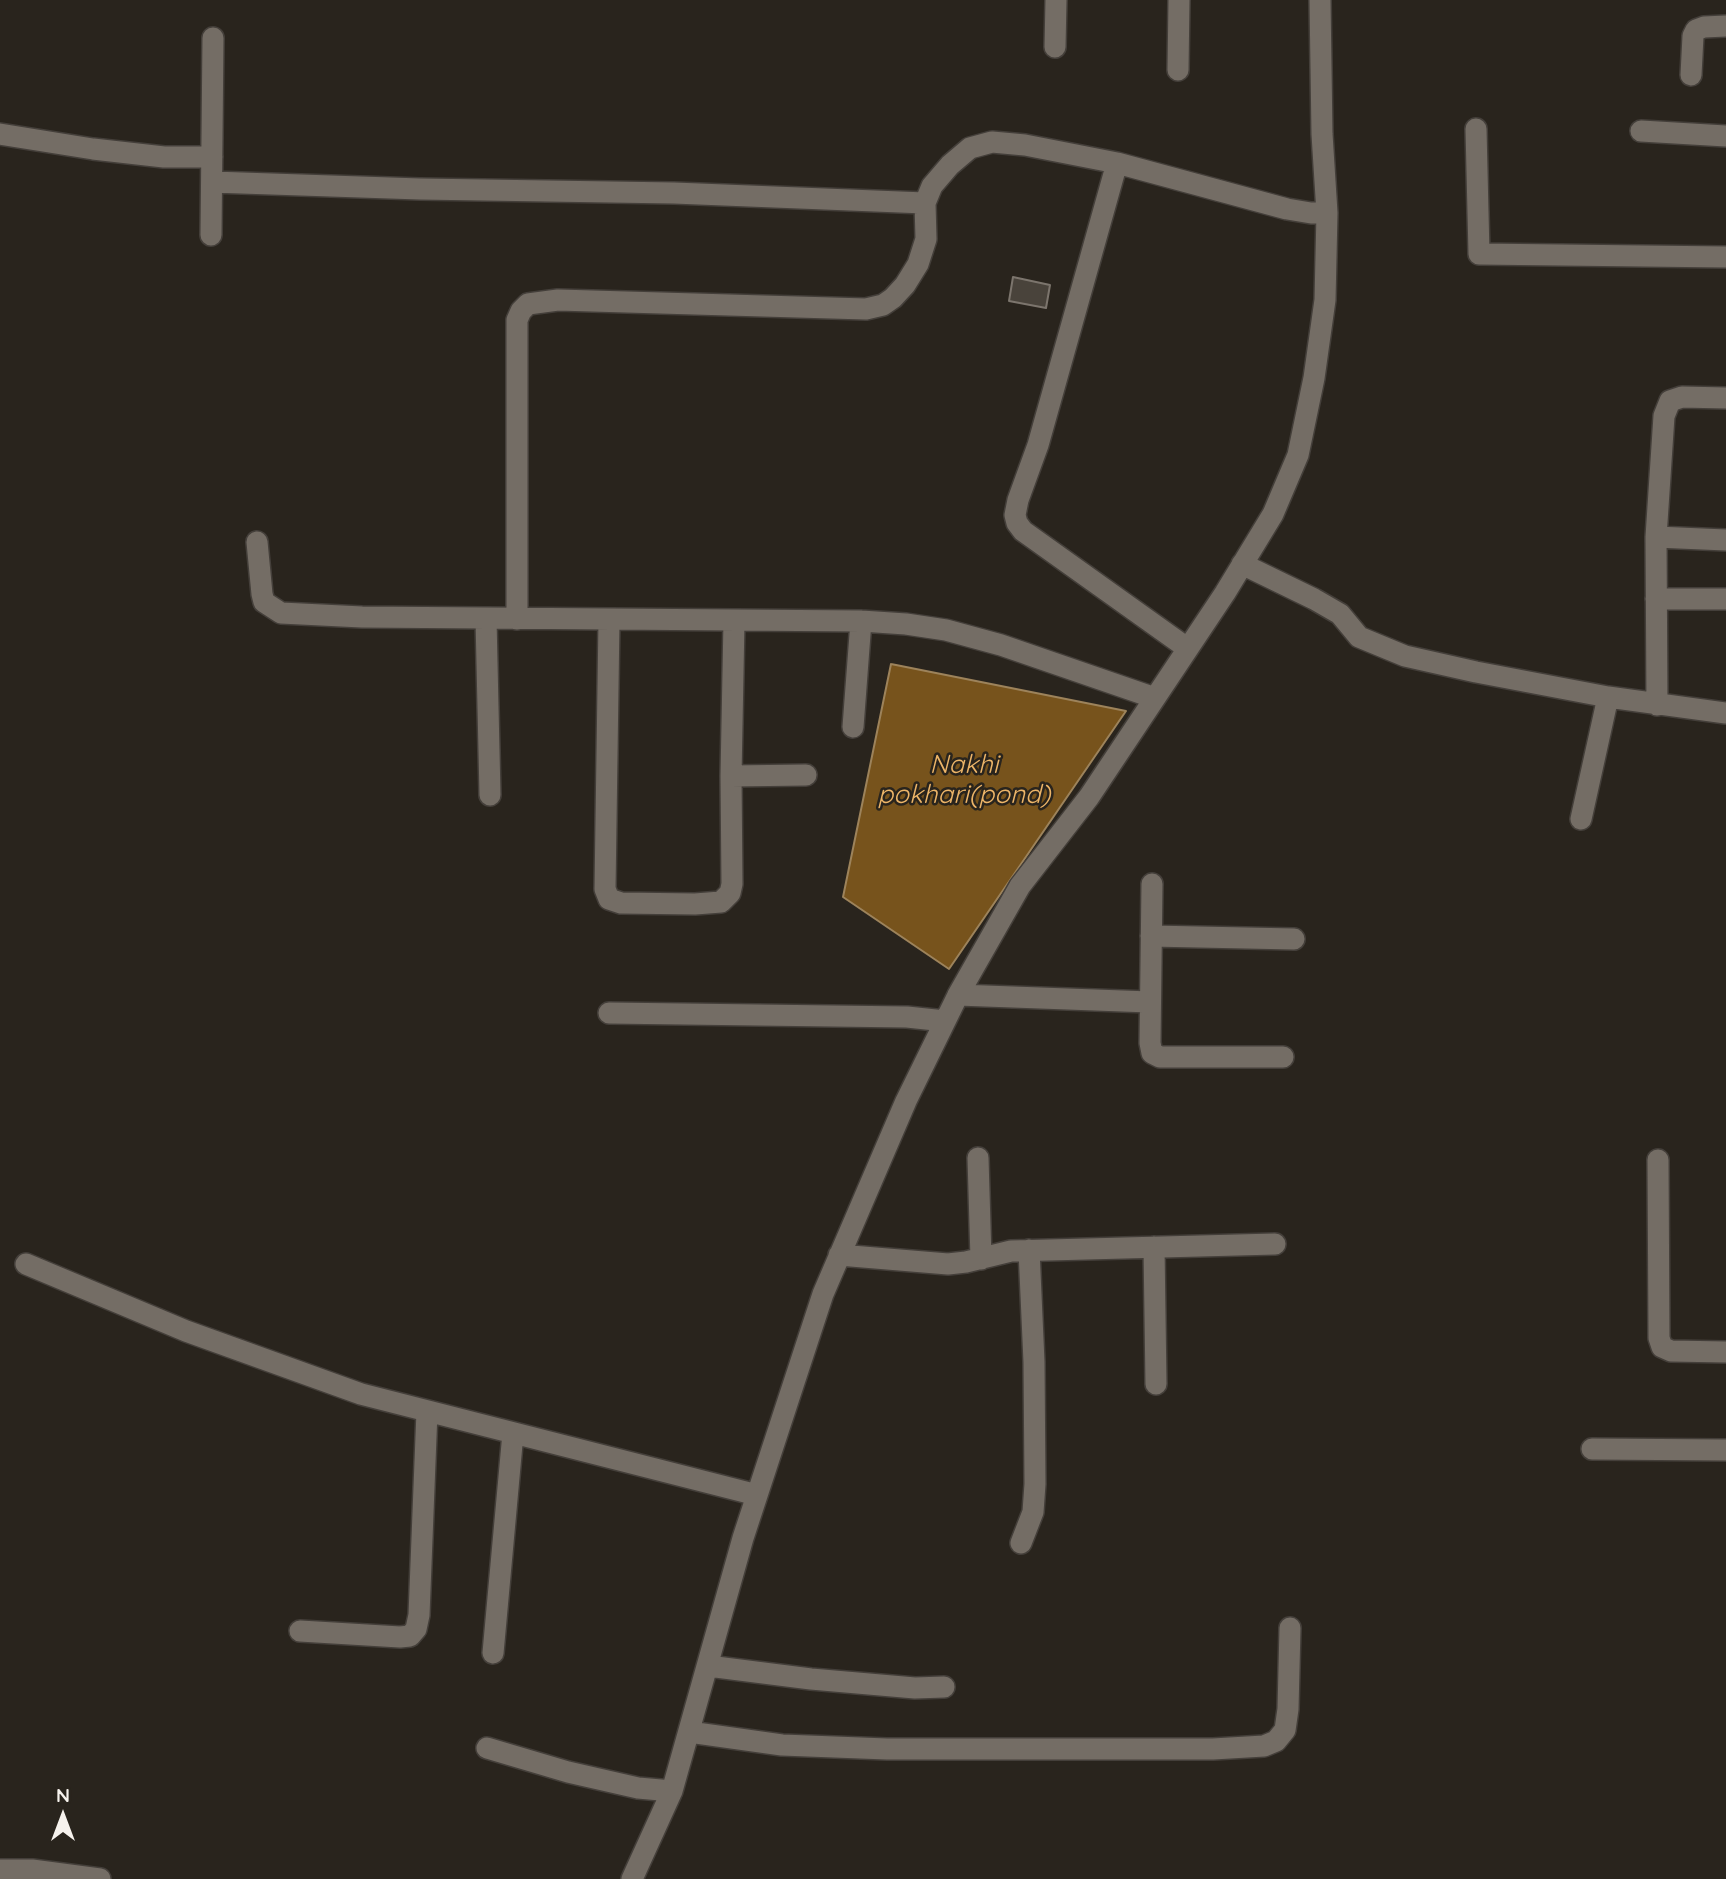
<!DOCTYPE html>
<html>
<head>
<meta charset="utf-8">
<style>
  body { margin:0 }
  #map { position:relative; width:1726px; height:1879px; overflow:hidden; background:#29241d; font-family:Quicksand,sans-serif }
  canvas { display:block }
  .north { position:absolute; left:28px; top:1781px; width:70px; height:70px; -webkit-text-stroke:5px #29241d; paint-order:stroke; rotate:0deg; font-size:19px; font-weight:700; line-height:28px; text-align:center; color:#f6f2ed }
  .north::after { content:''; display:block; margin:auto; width:24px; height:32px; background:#f6f2ed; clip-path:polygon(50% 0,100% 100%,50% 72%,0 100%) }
</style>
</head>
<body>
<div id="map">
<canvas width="1726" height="1879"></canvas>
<div class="north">N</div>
</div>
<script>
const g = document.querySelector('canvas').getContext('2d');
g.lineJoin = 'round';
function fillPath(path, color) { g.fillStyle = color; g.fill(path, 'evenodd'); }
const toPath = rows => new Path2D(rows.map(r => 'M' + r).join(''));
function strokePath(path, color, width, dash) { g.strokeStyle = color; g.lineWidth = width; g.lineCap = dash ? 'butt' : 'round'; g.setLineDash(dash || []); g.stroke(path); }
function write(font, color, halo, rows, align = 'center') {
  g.font = font + ' Quicksand,sans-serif'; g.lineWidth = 5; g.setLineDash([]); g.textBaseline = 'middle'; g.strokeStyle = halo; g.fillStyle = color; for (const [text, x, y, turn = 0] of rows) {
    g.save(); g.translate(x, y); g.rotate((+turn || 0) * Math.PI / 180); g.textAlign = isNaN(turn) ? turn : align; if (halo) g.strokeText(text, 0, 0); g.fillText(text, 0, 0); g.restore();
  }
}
const water = toPath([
  [891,664,1126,711,949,969,843,897,891,664]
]);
fillPath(water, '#77531c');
strokePath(water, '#9d835b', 2);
const building = toPath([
  [1013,277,1050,285,1046,308,1009,301,1013,277]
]);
fillPath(building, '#49433b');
strokePath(building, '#7c756d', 2);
const minor = toPath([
  [1055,47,1056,0],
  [1178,70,1179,0],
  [1691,75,1693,36,1696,30,1704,27,1726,26],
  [1476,129,1479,254,1726,257],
  [1641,131,1726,136],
  [0,134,93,149,164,157,212,157],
  [1117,163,1038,445,1018,500,1015,515,1017,523,1023,531,1187,648],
  [212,182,420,189,674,193,925,203],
  [211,235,213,38],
  [1656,537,1726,540],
  [257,542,262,594,264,602,281,613,362,617,861,621,906,624,946,630,1001,645,1155,698],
  [1242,564,1314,599,1340,614,1359,637,1405,656,1476,672,1608,697,1726,713],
  [1656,599,1726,599],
  [486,619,490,795],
  [517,619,517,320,521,311,528,304,558,300,866,309,883,305,893,298,905,285,918,264,926,239,925,203,932,186,950,165,970,148,992,142,1025,145,1117,163,1287,209,1311,213,1327,213],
  [609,620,605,889,609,899,621,903,695,904,721,902,730,893,732,884,731,776,734,621],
  [1657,705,1656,537,1664,416,1670,401,1682,397,1726,398],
  [853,727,861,621],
  [731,776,806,775],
  [1581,819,1608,697],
  [1152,884,1150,1043,1152,1053,1160,1057,1283,1057],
  [1151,936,1294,939],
  [958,995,1150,1002],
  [609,1013,907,1017,945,1021],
  [978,1158,981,1259],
  [1658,1160,1659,1338,1662,1347,1671,1351,1726,1352],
  [1154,1247,1156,1384],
  [839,1255,948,1264,966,1262,1011,1251,1275,1244],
  [26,1264,186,1331,361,1394,757,1495],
  [1592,1449,1726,1450],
  [1021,1543,1033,1512,1035,1484,1034,1362,1029,1250],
  [300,1631,400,1637,410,1636,416,1629,419,1615,427,1411],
  [493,1653,513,1433],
  [708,1666,811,1679,915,1688,944,1687],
  [689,1732,782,1745,887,1749,1213,1749,1264,1746,1276,1741,1285,1730,1288,1709,1290,1628],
  [487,1748,568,1772,638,1788,672,1791],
  [0,1870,32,1870,100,1879],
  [632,1879,672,1791,743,1538,823,1294,906,1101,958,995,1020,886,1089,797,1225,593,1273,514,1298,455,1314,378,1325,300,1327,213,1322,134,1320,0]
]);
strokePath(minor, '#443f3a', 24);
strokePath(minor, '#746d65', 21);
write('italic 26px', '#edb568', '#29241d', [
  ["Nakhi",964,765],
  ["pokhari(pond)",964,795]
]);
</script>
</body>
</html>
